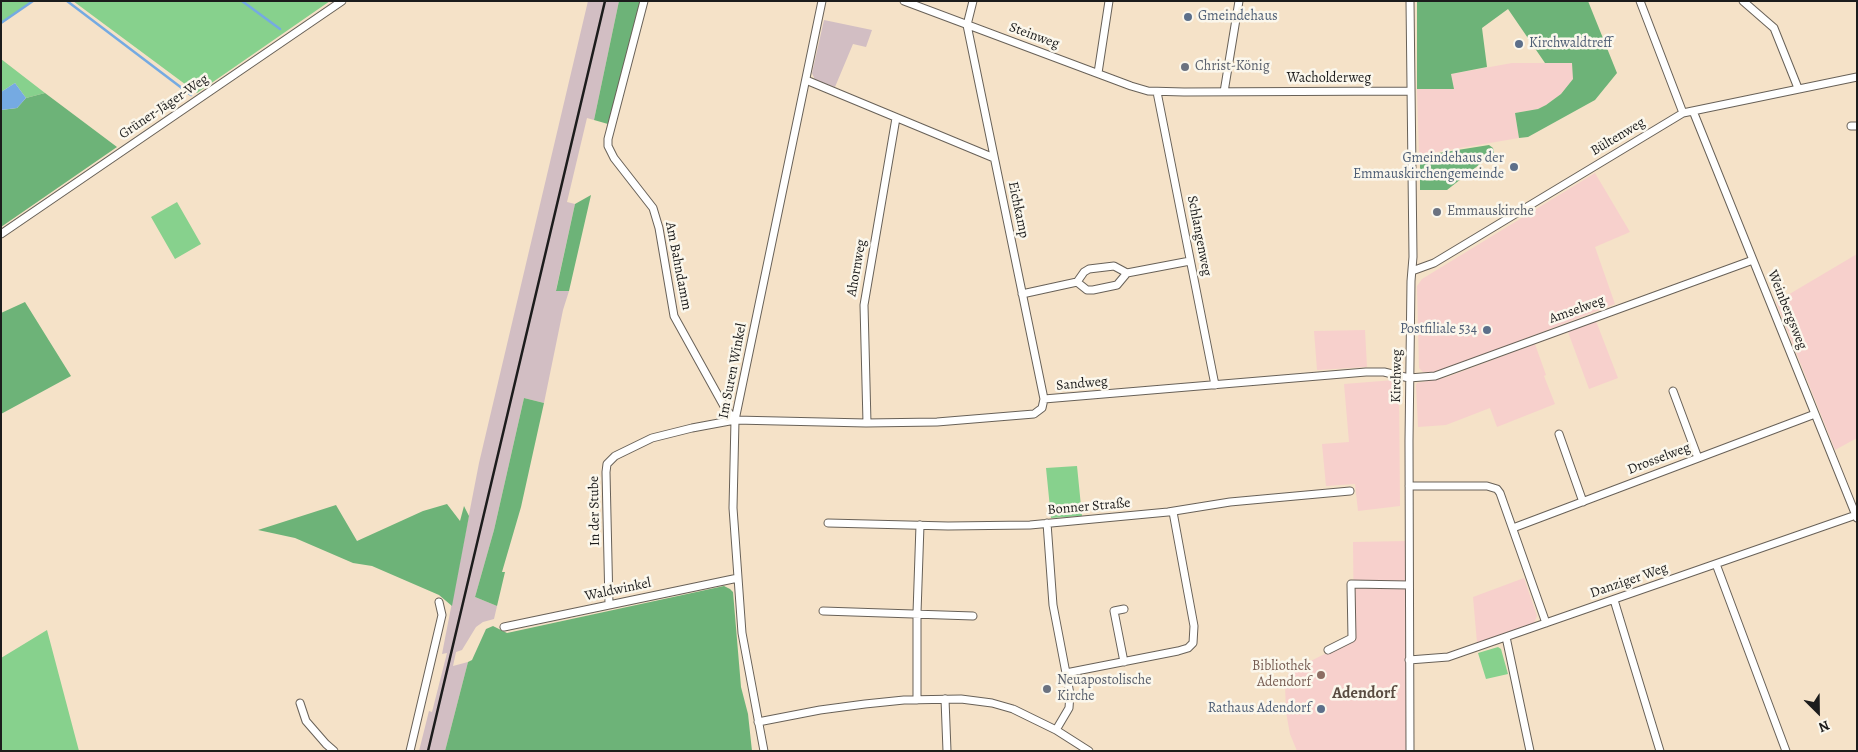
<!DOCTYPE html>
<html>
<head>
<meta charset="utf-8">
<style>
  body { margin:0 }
  #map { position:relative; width:1858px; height:752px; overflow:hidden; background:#f5e2c8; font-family:Alegreya,serif }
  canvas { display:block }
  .frame { position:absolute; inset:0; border:2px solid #1c1c1c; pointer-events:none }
  .north { position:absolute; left:1793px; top:687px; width:50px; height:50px; -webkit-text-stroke:4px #fbf7ec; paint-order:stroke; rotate:157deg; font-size:14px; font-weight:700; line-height:20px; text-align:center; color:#1c1c1c }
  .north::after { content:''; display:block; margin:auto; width:18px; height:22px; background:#1c1c1c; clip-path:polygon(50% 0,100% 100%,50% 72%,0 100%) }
</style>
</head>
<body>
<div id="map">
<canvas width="1858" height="752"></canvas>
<div class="frame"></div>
<div class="north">N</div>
</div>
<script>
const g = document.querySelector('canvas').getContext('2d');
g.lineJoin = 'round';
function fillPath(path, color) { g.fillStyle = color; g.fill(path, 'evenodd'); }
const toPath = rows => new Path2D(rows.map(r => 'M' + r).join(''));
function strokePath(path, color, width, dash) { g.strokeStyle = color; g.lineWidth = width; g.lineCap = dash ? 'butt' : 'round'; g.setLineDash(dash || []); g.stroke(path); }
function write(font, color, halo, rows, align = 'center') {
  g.font = font + ' Alegreya,serif'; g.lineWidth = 5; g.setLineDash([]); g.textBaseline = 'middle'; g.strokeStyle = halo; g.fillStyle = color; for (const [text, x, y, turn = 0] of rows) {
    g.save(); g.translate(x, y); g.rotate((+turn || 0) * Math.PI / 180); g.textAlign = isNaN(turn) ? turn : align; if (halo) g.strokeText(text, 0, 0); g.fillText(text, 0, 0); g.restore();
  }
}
fillPath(toPath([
  [1512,63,1573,63,1573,79,1561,94,1546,105,1538,109,1515,113,1519,138,1419,155,1417,89,1454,89,1451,74],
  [1595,173,1630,232,1595,247,1615,304,1439,372,1423,372,1419,368,1417,286,1422,279],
  [1857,254,1857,438,1835,450,1776,302],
  [1596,321,1618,378,1589,389,1568,332],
  [1365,330,1367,367,1317,370,1314,331],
  [1535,344,1546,375,1544,376,1555,404,1497,427,1490,408,1446,425,1418,427,1416,385,1417,383,1447,377],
  [1394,380,1399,386,1400,506,1358,511,1355,484,1326,486,1322,444,1349,442,1344,384],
  [1407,541,1407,751,1297,751,1290,734,1286,712,1285,684,1289,672,1354,639,1353,542],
  [1524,578,1537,616,1534,623,1477,643,1473,597]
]), '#f7d0cc');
fillPath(toPath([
  [588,1,619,1,594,120,587,118,567,202,575,204,556,290,569,291,563,310,544,403,524,398,494,530,475,597,497,606,494,619,483,622,476,627,462,650,456,652,453,666,468,662,445,751,419,751,429,711,432,712,447,653,442,654,479,463],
  [824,20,872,30,866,47,853,44,835,87,815,80,812,73]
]), '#d2bec3');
fillPath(toPath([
  [1,1,33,1,1,24],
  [73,1,330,1,197,93],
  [1,59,45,93,26,98,15,83,1,92],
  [177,202,201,244,175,259,151,217],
  [1077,466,1082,516,1051,518,1046,468],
  [47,630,79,751,1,751,1,658],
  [1498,647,1501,649,1508,674,1486,679,1478,653]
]), '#87d18d');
fillPath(toPath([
  [619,1,640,1,608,124,594,120],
  [1417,1,1588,1,1617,73,1595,100,1528,137,1519,138,1515,113,1538,109,1546,105,1561,94,1573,79,1572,63,1545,63,1508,9,1482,28,1487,67,1451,74,1454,89,1417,89],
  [45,93,117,147,1,227,1,110,17,108,26,98],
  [1489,145,1493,148,1494,153,1447,190,1420,190,1420,156],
  [591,195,569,291,556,291,575,204],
  [25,302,71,376,1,414,1,313],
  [524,398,544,403,521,507,502,572,505,572,497,606,475,597,494,530],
  [447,504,460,521,464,506,469,516,452,606,439,595,372,566,353,563,295,538,258,530,336,505,357,541,423,511],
  [724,586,730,589,733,592,741,687,748,714,752,751,445,751,468,662,472,660,486,629,493,626,507,633]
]), '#6db378');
fillPath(toPath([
  [15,83,26,98,17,108,1,110,1,92]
]), '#75aae2');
strokePath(toPath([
  [67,1,191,95],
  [242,1,280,29],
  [1,23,33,1]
]), '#75aae2', 2.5);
const minor = toPath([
  [644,1,608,139,608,146,614,158,653,208,659,228,674,316,725,408,735,420],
  [904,1,1131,86,1148,91,1184,92,1411,91],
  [973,1,967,25,1044,399],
  [1640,1,1683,113],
  [1743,1,1774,28,1798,88],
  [1098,73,1109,1],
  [806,80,994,158],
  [1157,92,1215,385],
  [1224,92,1239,1],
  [1693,111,1857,518],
  [1851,126,1857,126],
  [1,234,342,1],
  [1412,271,1434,263,1683,113,1857,77],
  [1077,282,1087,290,1093,290,1117,285,1127,273],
  [1022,294,1077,282,1084,272,1089,269,1114,266,1127,273,1190,261],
  [1673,391,1698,458],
  [867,423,864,305,896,118],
  [1559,434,1583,502],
  [1409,486,1487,486,1497,489,1500,493,1546,623],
  [828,523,948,526,1030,525,1168,512,1230,502,1350,491],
  [1047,523,1053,605,1070,694,1069,708,1056,730],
  [1513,528,1815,414],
  [1716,564,1786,751],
  [1614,600,1660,751],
  [609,605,606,472,607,464,615,456,652,438,692,428,735,420,866,423,937,422,1034,414,1042,408,1044,399,1366,372,1384,372,1409,378,1435,376,1753,260],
  [1124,609,1114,611,1124,662],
  [823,611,973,616],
  [504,627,738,578],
  [1506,637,1530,751],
  [1328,650,1352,638,1351,584,1409,585],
  [1409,660,1448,657,1856,515],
  [1066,673,1178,651,1188,648,1193,643,1194,626,1173,512],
  [945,699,947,751],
  [917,700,917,613,920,525],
  [300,703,306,721,326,744,334,751],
  [758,722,820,710,865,704,904,700,961,699,992,703,1013,709,1056,730,1089,751],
  [410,751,442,615,439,602],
  [764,751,742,633,733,508,735,420,822,1],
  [1410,751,1409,441,1411,281,1413,257,1410,1]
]);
strokePath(minor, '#686158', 9);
strokePath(minor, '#fff', 7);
strokePath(toPath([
  [428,751,605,1]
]), '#1c1c1c', 2.5);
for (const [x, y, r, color] of [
  [1188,17,5,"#5c6f8a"],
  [1519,44,5,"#5c6f8a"],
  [1185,67,5,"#6b7280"],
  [1514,167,5,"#5c6f8a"],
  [1437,212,5,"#6b7280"],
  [1487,330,5,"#5c6f8a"],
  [1321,675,5,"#8d6e63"],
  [1047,689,5,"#6b7280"],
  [1321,709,5,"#5c6f8a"]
]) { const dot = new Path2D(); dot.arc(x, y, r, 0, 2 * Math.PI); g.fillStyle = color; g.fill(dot); strokePath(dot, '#fbf7ec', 2); }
write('14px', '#4e5e75', '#fbf7ec', [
  ["Gmeindehaus",1198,17,"left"],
  ["Kirchwaldtreff",1529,44,"left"],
  ["Gmeindehaus der",1504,159],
  ["Emmauskirchengemeinde",1504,175],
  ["Postfiliale 534",1477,330],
  ["Rathaus Adendorf",1311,709]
], 'right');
write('14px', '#1c1c1c', '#fbf7ec', [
  ["Steinweg",1034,36,20],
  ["Wacholderweg",1329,79],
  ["Grüner-Jäger-Weg",164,107,-34],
  ["Bültenweg",1618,137,-31],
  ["Eichkamp",1018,210,78],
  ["Schlangenweg",1199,236,79],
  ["Am Bahndamm",678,266,79],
  ["Ahornweg",857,268,-80],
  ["Amselweg",1577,310,-20],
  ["Weinbergsweg",1787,310,68],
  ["Im Suren Winkel",733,371,-79],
  ["Kirchweg",1397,376,-89],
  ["Sandweg",1082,384,-5],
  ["Drosselweg",1659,459,-21],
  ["Bonner Straße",1089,507,-5],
  ["In der Stube",595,511,-91],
  ["Danziger Weg",1629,581,-19],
  ["Waldwinkel",618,590,-12]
]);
write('14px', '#5b616d', '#fbf7ec', [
  ["Christ-König",1195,67],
  ["Emmauskirche",1447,212],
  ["Neuapostolische",1057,681],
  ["Kirche",1057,697]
], 'left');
write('14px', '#785e54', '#fbf7ec', [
  ["Bibliothek",1311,667],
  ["Adendorf",1311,683]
], 'right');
write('bold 16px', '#5a4c41', '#fbf7ec', [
  ["Adendorf",1364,694]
]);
</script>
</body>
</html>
